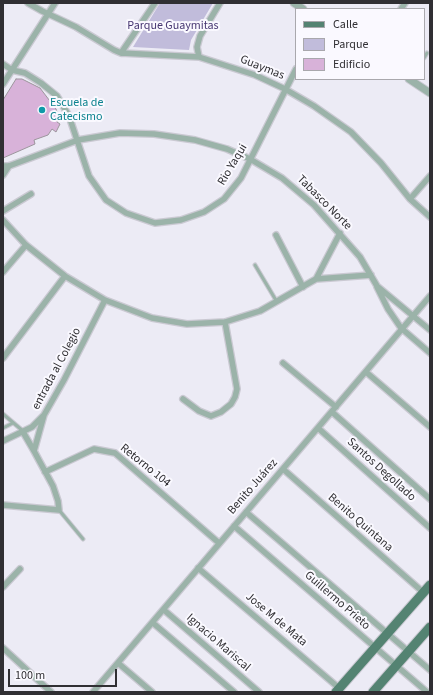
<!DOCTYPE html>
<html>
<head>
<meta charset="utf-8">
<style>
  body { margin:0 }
  #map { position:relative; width:433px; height:695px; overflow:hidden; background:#ecebf5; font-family:"Source Sans 3",sans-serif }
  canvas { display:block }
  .frame { position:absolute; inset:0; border:4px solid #302f33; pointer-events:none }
  .legend { position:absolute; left:295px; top:8px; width:130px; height:72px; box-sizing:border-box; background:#faf9ff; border:1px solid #a9a8ad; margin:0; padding:5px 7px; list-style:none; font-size:12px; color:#302f33 }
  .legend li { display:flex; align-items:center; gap:8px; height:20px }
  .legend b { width:20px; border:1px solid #a9a8ad }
  .scale { position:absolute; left:8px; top:669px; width:109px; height:18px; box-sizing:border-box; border:2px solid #302f33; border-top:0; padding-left:5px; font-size:12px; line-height:14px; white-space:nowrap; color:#302f33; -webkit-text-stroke:3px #faf9ff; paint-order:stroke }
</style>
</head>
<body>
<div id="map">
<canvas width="433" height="695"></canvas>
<div class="frame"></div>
<ul class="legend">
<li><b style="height:5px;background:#548372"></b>Calle</li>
<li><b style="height:11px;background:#c1bcdb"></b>Parque</li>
<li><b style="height:11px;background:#d8b2d9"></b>Edificio</li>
</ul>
<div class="scale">100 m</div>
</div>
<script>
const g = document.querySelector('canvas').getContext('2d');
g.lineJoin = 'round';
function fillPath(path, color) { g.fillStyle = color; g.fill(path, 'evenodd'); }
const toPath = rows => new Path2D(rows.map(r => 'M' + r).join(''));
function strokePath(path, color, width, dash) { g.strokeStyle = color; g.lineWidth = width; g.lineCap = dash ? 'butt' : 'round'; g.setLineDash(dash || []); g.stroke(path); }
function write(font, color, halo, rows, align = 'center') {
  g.font = font + ' "Source Sans 3",sans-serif'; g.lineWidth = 4; g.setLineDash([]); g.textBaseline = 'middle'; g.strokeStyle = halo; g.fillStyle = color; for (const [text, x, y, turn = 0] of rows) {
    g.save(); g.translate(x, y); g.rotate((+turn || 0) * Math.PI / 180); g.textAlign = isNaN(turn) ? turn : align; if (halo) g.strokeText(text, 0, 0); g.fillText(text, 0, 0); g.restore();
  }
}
fillPath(toPath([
  [160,3,213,3,191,40,189,50,133,47]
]), '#c1bcdb');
const building = toPath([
  [16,79,22,79,40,88,56,109,59,117,57,122,60,124,56,132,52,129,48,135,34,140,35,144,3,158,3,100,16,79]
]);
fillPath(building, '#d8b2d9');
strokePath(building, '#9c959c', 1);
const service = toPath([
  [424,58,427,53],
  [255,265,277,302],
  [3,414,23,431],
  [3,428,13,423],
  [59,510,83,539]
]);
const minor = toPath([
  [28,3,42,11,76,27,114,50,121,53,199,57,255,75,285,89,314,106,351,132,381,163,410,199,430,217],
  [401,9,405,3],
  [121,53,155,3],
  [199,57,197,47,200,36,220,3],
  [3,64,12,70,25,73,41,83,57,96,69,116,89,176,106,200,126,213,155,223,181,220,204,212,224,199,241,178,296,69],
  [3,84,55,3],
  [3,166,9,166,78,140,120,133,154,134,195,140,227,149,250,159,282,178,314,205,360,257,377,286,430,330],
  [3,175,9,166],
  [410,199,430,176],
  [3,211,31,194],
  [3,220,26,245,65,276,105,300,152,318,187,324,225,322,260,311,316,279,371,275],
  [276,235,303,287],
  [3,272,26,245],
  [316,279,340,233],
  [377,287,388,309,401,328,430,353],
  [3,358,65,276],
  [283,363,336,407],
  [366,372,430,427],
  [183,399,199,411,211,416,221,412,231,404,235,397,237,389,225,322],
  [332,412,430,499],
  [318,428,430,528],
  [23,432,34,451],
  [3,441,32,427,43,416],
  [283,469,424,593],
  [45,472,94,449,115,453,219,543],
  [3,505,59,510,58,501,53,486,34,451,44,415,64,380,105,300],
  [246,512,430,670],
  [234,526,427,692],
  [198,568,339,688],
  [3,587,20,569],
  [164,610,259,692],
  [153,623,234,692],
  [3,648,51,692],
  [118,663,152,692],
  [93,692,430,296]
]);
const tertiary = toPath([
  [294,3,303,9],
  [409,79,430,93]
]);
const primary = toPath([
  [336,692,430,585],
  [373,692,430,627]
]);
strokePath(service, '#cac9d2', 5);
strokePath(minor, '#cac9d2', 8);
strokePath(tertiary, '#cac9d2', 9);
strokePath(primary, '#cac9d2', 11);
strokePath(service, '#9bb3a9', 3);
strokePath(minor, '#9bb3a9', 5.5);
strokePath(tertiary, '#9bb3a9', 7);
strokePath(primary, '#548372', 9);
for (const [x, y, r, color] of [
  [42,110,4,"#0f9aa8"]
]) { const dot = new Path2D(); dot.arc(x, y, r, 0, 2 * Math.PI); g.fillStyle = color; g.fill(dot); strokePath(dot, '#faf9ff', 1.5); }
write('12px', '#473772', '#faf9ff', [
  ["Parque Guaymitas",173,26]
]);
write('12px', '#302f33', '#faf9ff', [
  ["Guaymas",262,68,22],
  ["Rio Yaqui",233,165,-59],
  ["Tabasco Norte",324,203,45],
  ["entrada al Colegio",57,369,-62],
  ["Retorno 104",145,466,39],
  ["Santos Degollado",381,470,42],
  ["Benito Juárez",253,487,-49],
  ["Benito Quintana",360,523,41],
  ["Guillermo Prieto",337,601,41],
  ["Jose M de Mata",276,620,40],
  ["Ignacio Mariscal",218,643,41]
]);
write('12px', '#0d838f', '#faf9ff', [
  ["Escuela de",50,103],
  ["Catecismo",50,117]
], 'left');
</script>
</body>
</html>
